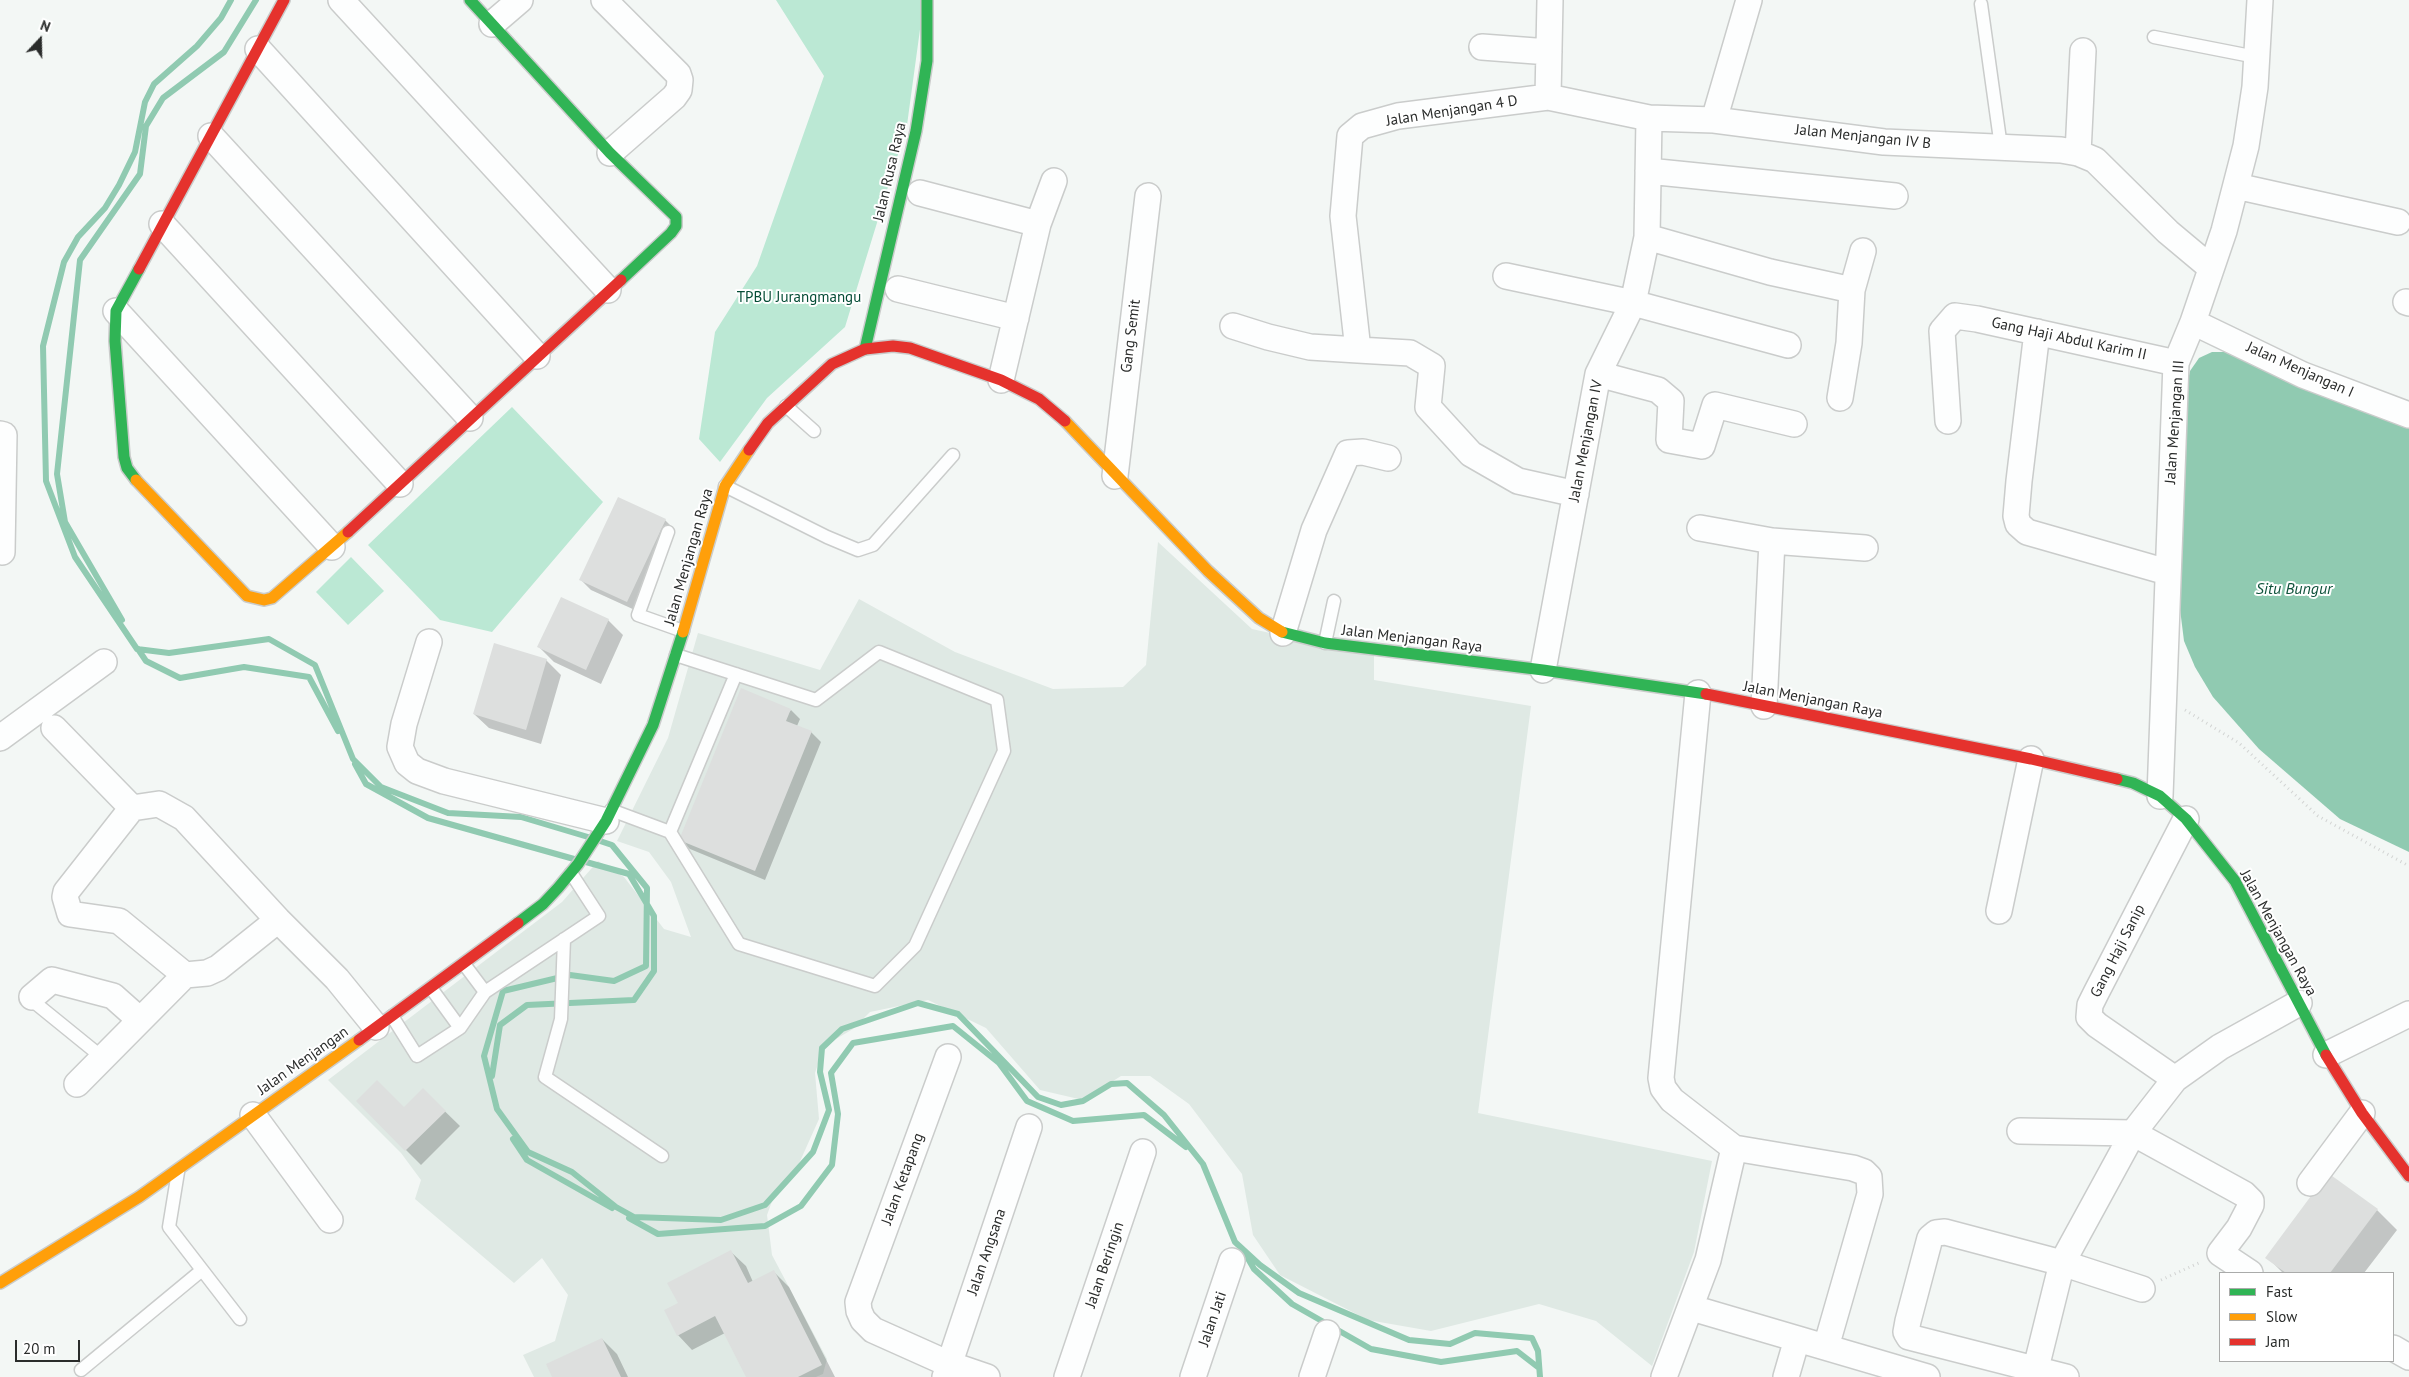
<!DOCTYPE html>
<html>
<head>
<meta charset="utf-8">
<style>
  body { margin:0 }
  #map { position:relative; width:2409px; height:1377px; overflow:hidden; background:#f3f7f5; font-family:"PT Sans",sans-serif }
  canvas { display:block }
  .legend { position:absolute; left:2219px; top:1272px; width:175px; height:90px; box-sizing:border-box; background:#fff; border:1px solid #aaabaa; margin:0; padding:6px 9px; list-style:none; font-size:15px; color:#2a2c2b }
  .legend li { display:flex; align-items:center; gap:10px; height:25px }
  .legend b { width:25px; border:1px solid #aaabaa }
  .north { position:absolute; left:15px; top:15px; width:50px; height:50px; -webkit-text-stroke:4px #fff; paint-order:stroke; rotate:21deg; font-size:14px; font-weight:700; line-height:20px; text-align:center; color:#2a2c2b }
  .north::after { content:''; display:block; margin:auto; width:18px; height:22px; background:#2a2c2b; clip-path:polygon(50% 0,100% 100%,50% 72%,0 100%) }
  .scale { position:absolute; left:15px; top:1340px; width:65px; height:22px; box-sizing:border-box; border:2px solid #2a2c2b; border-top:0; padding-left:6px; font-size:15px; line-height:18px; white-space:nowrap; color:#2a2c2b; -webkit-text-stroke:4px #fff; paint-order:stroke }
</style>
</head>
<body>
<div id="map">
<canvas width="2409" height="1377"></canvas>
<ul class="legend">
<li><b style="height:6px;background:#30b455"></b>Fast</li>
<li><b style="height:6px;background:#ff9f0a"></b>Slow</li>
<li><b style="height:6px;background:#e5322d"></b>Jam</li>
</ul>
<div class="north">N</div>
<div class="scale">20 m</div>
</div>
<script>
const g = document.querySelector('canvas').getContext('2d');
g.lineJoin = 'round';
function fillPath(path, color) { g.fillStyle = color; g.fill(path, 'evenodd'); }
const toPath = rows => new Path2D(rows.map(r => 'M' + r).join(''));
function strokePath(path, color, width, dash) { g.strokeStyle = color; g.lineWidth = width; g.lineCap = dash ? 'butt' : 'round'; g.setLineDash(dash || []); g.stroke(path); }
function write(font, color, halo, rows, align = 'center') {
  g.font = font + ' "PT Sans",sans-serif'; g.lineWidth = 4; g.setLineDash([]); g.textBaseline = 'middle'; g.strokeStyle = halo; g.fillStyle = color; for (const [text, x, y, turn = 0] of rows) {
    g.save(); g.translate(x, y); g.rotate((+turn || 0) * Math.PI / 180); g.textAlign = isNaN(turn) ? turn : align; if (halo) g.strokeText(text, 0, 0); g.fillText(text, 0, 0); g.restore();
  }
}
fillPath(toPath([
  [1158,542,1252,629,1374,656,1374,680,1531,706,1478,1113,1712,1161,1694,1252,1652,1366,1596,1321,1539,1304,1431,1331,1368,1320,1280,1275,1253,1235,1242,1174,1189,1104,1150,1076,1121,1076,1083,1100,1040,1090,986,1028,928,1000,870,1012,853,1029,824,1046,815,1073,819,1119,797,1168,775,1193,767,1215,772,1255,827,1359,823,1374,816,1377,534,1377,523,1355,555,1341,568,1295,542,1258,514,1283,415,1199,421,1180,401,1153,328,1080,562,902,598,861,624,877,664,929,691,937,671,882,649,852,617,841,668,738,698,633,820,670,859,599,955,652,1053,689,1123,687,1146,665]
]), '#dfe9e4');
fillPath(toPath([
  [776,0,924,0,907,125,845,327,767,398,720,462,699,439,715,332,757,266,824,76],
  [512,407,603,502,492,632,440,620,368,545],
  [351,557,384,591,348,625,316,592]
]), '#bbe8d4');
fillPath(toPath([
  [2212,352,2230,352,2409,427,2409,852,2340,819,2259,749,2213,697,2195,667,2184,641,2180,609,2180,569,2187,385,2190,371,2199,358]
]), '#90cab1');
fillPath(toPath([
  [665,520,675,530,637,611,591,590,581,580],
  [608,620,623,635,601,684,554,662,539,647],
  [546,660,561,675,541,744,489,728,474,714],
  [791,710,800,719,797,726,811,732,821,742,765,880,690,849,680,840],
  [423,1090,460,1126,421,1165,357,1101,404,1109],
  [2377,1210,2397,1230,2364,1273,2283,1273,2267,1257],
  [731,1252,746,1266,753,1282,774,1272,789,1287,835,1377,747,1377,725,1333,692,1350,678,1335,679,1304],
  [602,1339,617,1354,628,1377,554,1377]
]), '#0003');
strokePath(toPath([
  [231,0,221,18,197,46,154,84,145,102,135,152,119,185,105,208,78,237,64,262,43,346,46,481,75,557,137,649,169,653,269,639,315,665,353,759,381,787,448,813,521,817,588,837],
  [122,620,65,522,57,474,80,260,140,174,146,126,163,98,224,52,256,0],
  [138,649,146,661,180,678,244,667,309,677,338,731],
  [355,764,366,784,428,818,574,859],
  [600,841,612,845,647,888,646,966,614,981,570,975,503,991,484,1056,497,1109,528,1152,572,1172,616,1207,634,1217,721,1220,765,1205,813,1152,829,1110,820,1072,822,1048,842,1029,918,1003,958,1014,1038,1097,1061,1105,1083,1101,1111,1084,1127,1083,1164,1115,1203,1164,1235,1242,1260,1265,1299,1293,1409,1340,1450,1344,1475,1333,1532,1338,1538,1351,1540,1377],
  [492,1076,500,1025,527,1005,634,1000,654,971,654,916,629,874,586,862],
  [513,1139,527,1160,612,1208],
  [629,1218,658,1234,765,1226,801,1206,832,1165,838,1114,831,1073,853,1043,953,1026,999,1063,1027,1101,1073,1121,1144,1115,1186,1147],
  [1246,1255,1254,1269,1292,1304,1371,1349,1441,1362,1517,1351,1539,1368]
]), '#90cab1', 6);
fillPath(toPath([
  [618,497,666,519,627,602,579,580],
  [561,597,609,619,586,670,537,647],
  [494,643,547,659,526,730,473,714],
  [741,688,791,709,786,721,812,731,755,871,679,840],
  [377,1080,404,1107,423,1088,446,1111,405,1151,356,1101],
  [2328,1173,2378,1209,2330,1273,2286,1273,2265,1258],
  [731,1250,748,1283,774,1270,822,1365,798,1377,746,1377,715,1316,677,1336,664,1310,678,1303,667,1283],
  [602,1338,621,1377,552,1377,546,1364]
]), '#dddfde');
const lane = toPath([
  [1981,4,2001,147],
  [2154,37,2256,57],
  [786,406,814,431],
  [725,486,827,537,858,550,873,545,953,455],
  [668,532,638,615,683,631],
  [1325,643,1334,601],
  [611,810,670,832,739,944,875,986,915,946,1004,751,997,700,879,652,816,700,676,655],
  [670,832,736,674],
  [564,939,561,1019,545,1077,662,1156],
  [464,964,485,992],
  [431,988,460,1028,485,992,599,916,571,873],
  [32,997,34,1002,103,1058],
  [392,1016,417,1056,460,1028],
  [178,1172,169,1227,240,1319],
  [81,1370,202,1270]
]);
const street = toPath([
  [341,0,608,290],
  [604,0,678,74,680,80,679,90,674,97,610,153],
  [492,24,520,0],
  [1482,47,1549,52],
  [258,49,537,356],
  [1548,97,1550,0],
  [1714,120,1749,0],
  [211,136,470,418],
  [2078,153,2083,51],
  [1648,171,1895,196],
  [2236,186,2398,222],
  [920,193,1038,224],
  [162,224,400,484],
  [1647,237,1770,272,1852,290],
  [1506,276,1633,303,1788,345],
  [898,289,1016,318],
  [2406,302,2409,303],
  [116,311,332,547],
  [2193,322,2303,375,2409,415],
  [1233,326,1268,337,1310,347,1358,350],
  [2037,332,2019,481,2016,516,2018,524,2027,532,2167,572],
  [1598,374,1658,390,1671,401,1669,440,1702,446,1715,405,1794,424],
  [1001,380,1038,224,1054,181],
  [1840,398,1849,343,1852,290,1863,251],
  [1948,421,1942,331,1955,316,1977,319,2176,363],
  [0,434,4,435,2,552],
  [1115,476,1148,196],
  [1576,494,1518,481,1471,454,1428,407,1432,366,1410,353,1358,350,1343,216,1350,136,1362,126,1398,116,1548,97,1649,118,1714,120,1884,142,2061,150,2078,153,2095,160,2168,232,2211,268],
  [1700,528,1772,541,1764,706],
  [1772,541,1865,548],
  [1283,633,1314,530,1348,453,1363,452,1388,458],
  [429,642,404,724,400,747,407,763,417,771,444,781,606,821],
  [1543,670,1598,374,1633,303,1647,237,1649,118],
  [1698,693,1661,1078,1663,1088,1672,1100,1734,1148,1853,1168,1864,1172,1869,1177,1870,1194,1826,1347],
  [54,728,132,808],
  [0,738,104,662],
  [2160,796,2176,363,2193,322,2224,231,2246,146,2255,87,2260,0],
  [1999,911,2031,759],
  [185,975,119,921,70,914,65,897,66,892,132,808,159,804,184,818,278,920,337,979,376,1027],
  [32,997,52,980,113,996,140,1020],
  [2326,1055,2409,1014],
  [948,1057,858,1302,859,1311,863,1320,873,1330,949,1364,987,1377],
  [2175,1079,2097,1025,2089,1017,2090,1005,2096,993,2186,819],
  [77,1084,185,975,207,973,218,968,278,920],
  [253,1115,330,1220],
  [2020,1131,2133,1133,2244,1194,2251,1201,2251,1205,2239,1228,2220,1253,2250,1273],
  [2310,1183,2362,1113],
  [1692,1308,1927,1377],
  [2393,1348,2409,1357],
  [2036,1368,2062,1263,2133,1133,2175,1079,2220,1047,2299,1003],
  [945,1377,1029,1127],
  [1067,1377,1143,1152],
  [1193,1377,1232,1261],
  [1312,1377,1327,1333],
  [1664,1377,1708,1260,1734,1148],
  [1786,1377,1797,1339],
  [2066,1377,1909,1337,1906,1332,1908,1321,1930,1238,1936,1233,1945,1232,2062,1263,2142,1289]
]);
const fast = toPath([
  [470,0,610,153,676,217,676,226,671,233,621,280],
  [865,349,916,131,927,61,927,0],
  [136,480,127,468,124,457,115,341,116,311,139,269],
  [1282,632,1325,643,1543,670,1706,694],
  [2117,779,2133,783,2160,796,2186,819,2235,881,2326,1055],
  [518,923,543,904,558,888,578,864,606,821,653,725,683,632]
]);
const slow = toPath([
  [1065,421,1208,571,1259,618,1282,632],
  [136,480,247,596,264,600,272,598,348,532],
  [683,632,725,486,749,450],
  [0,1283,139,1197,359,1040]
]);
const jam = toPath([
  [139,269,284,0],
  [749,450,768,423,832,364,865,349,893,346,910,348,1001,380,1039,399,1065,421],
  [348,532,621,280],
  [1706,694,2031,759,2117,779],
  [359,1040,518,923],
  [2326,1055,2362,1113,2409,1176]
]);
strokePath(lane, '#cacccb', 15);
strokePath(street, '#cacccb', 28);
strokePath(fast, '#cacccb', 14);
strokePath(slow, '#cacccb', 14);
strokePath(jam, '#cacccb', 14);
strokePath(toPath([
  [2185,710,2239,743,2318,816,2409,866],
  [2161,1280,2201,1262]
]), '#d2d4d3', 3, [1, 4]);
strokePath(lane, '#fdfefe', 12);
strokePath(street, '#fdfefe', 25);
strokePath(fast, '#30b455', 11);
strokePath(slow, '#ff9f0a', 11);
strokePath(jam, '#e5322d', 11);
write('15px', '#2a2c2b', '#fff', [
  ["Jalan Menjangan 4 D",1452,111,-9],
  ["Jalan Menjangan IV B",1863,137,6],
  ["Jalan Rusa Raya",890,172,-77],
  ["Gang Semit",1131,336,-83],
  ["Gang Haji Abdul Karim II",2069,339,12],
  ["Jalan Menjangan I",2300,370,24],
  ["Jalan Menjangan III",2175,422,-86],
  ["Jalan Menjangan IV",1586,441,-79],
  ["Jalan Menjangan Raya",689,557,-74],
  ["Jalan Menjangan Raya",1412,639,7],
  ["Jalan Menjangan Raya",1813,700,11],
  ["Jalan Menjangan Raya",2278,933,61],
  ["Gang Haji Sanip",2118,951,-63],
  ["Jalan Menjangan",303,1061,-35],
  ["Jalan Ketapang",903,1179,-70],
  ["Jalan Angsana",987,1252,-71],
  ["Jalan Beringin",1105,1265,-71],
  ["Jalan Jati",1213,1319,-71]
]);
write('15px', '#044c35', '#fff', [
  ["TPBU Jurangmangu",799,298]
]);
write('italic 16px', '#0f523b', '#fff', [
  ["Situ Bungur",2294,589]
]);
</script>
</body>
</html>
